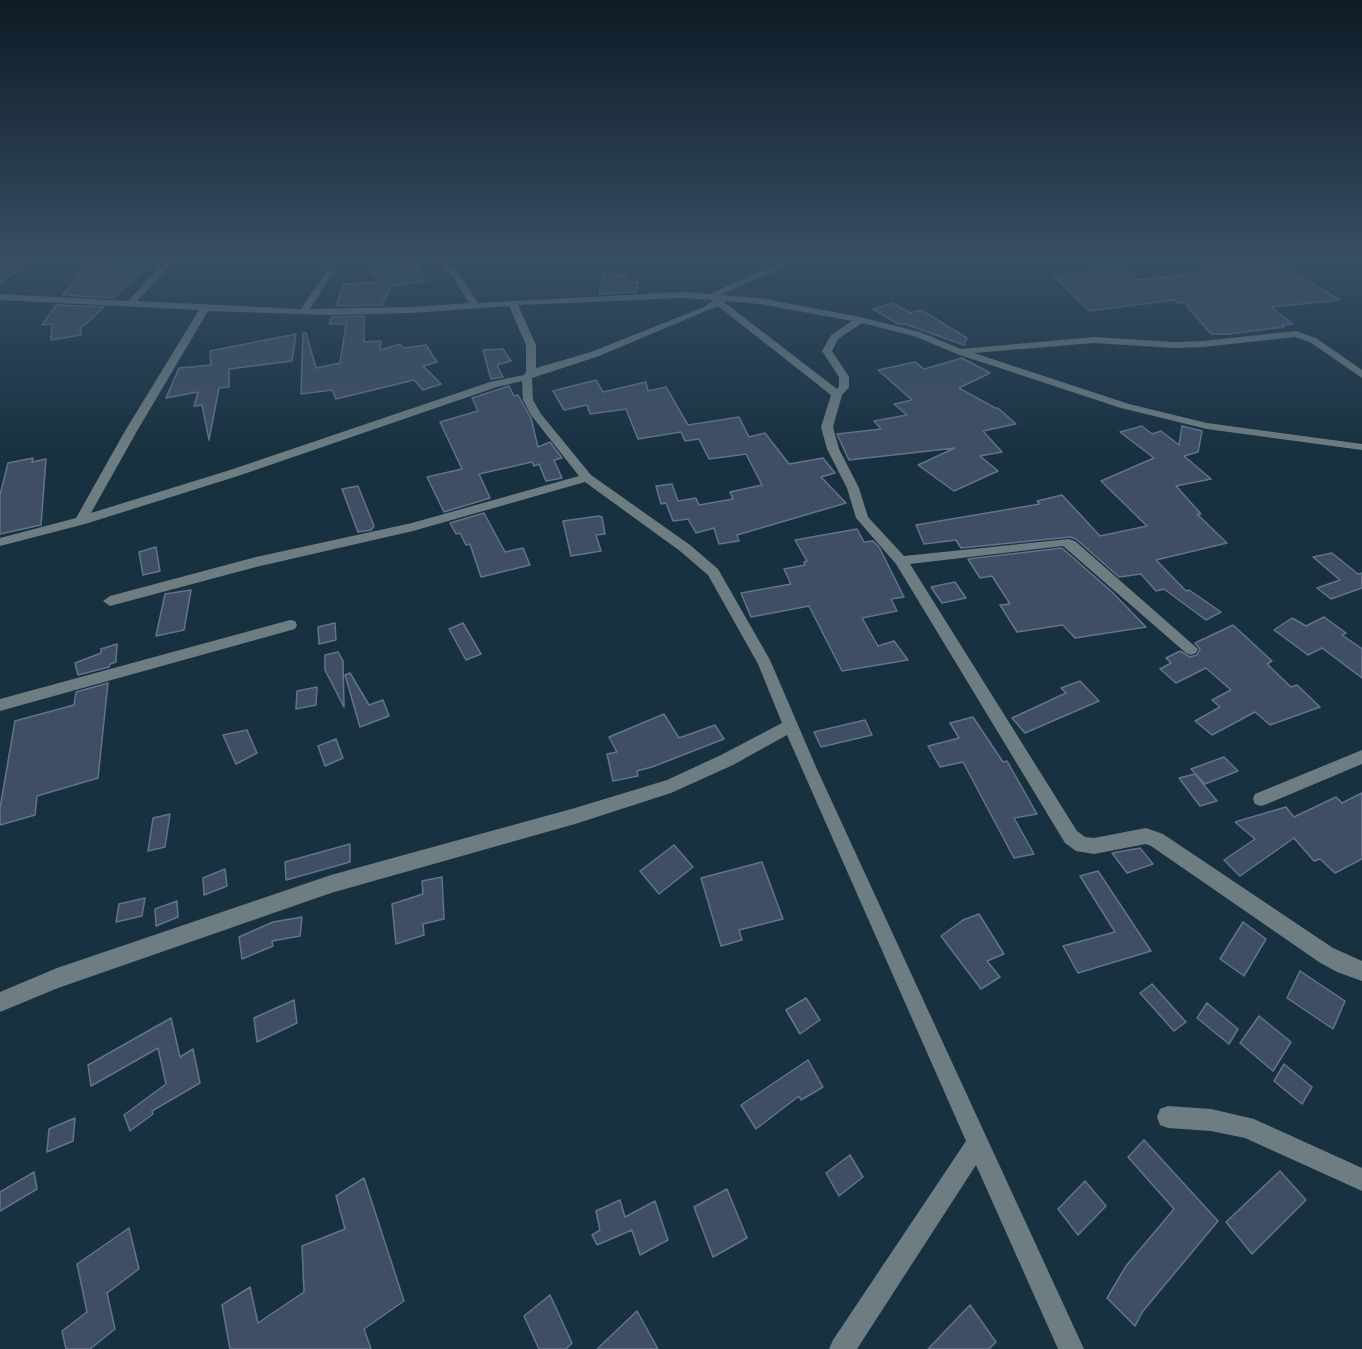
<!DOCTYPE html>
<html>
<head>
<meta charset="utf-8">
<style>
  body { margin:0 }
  canvas { display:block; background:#183141 }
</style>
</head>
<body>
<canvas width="1362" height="1349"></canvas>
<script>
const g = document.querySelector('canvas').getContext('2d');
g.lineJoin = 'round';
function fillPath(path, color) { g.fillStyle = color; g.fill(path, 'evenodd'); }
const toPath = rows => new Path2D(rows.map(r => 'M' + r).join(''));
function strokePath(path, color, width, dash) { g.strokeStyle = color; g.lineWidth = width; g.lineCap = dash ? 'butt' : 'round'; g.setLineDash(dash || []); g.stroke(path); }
const building = toPath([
  [0,260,35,260,0,282,0,260],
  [88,260,120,260,111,267,148,266,114,298,63,295,88,260],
  [395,260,413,260,426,281,391,286,382,305,336,306,343,284,380,282,372,269,397,264,395,260],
  [1191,260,1273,260,1340,300,1271,307,1293,324,1282,325,1284,327,1229,334,1211,334,1188,307,1187,302,1178,303,1174,300,1089,311,1054,276,1123,268,1138,280,1212,271,1191,260],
  [603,274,626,275,626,282,638,282,637,292,599,294,603,274],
  [893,303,910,313,921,310,967,338,964,345,905,324,898,324,873,309,893,303],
  [56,305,104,307,85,325,81,326,81,335,51,340,52,324,42,325,56,305],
  [364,316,364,342,381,341,380,350,400,344,403,348,426,345,437,362,423,366,441,384,423,390,414,380,336,399,332,390,301,394,303,333,306,333,316,368,340,363,346,324,329,324,332,317,364,316],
  [296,334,292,361,229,369,229,387,219,388,209,440,202,405,194,406,198,392,166,398,179,368,211,365,210,351,296,334],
  [503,349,511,361,497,365,503,377,491,379,483,350,503,349],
  [962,358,990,373,959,388,995,408,998,408,1016,424,983,431,1002,452,980,456,998,471,954,491,918,465,955,448,849,460,837,434,881,429,874,421,907,415,894,404,912,400,878,370,915,362,924,369,962,358],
  [596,380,603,392,646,382,648,391,666,387,688,425,739,417,749,437,765,433,789,464,823,458,835,473,821,477,846,503,737,535,739,541,719,544,714,528,696,533,688,519,673,521,666,503,661,504,656,486,672,484,678,501,696,498,699,505,733,499,730,492,762,485,746,454,709,459,699,439,685,441,681,432,638,439,626,409,590,414,587,405,564,410,553,391,596,380],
  [509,386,514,396,518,395,531,418,538,447,550,442,562,458,554,460,562,478,546,481,539,464,534,466,532,462,479,474,490,498,444,512,427,477,462,469,440,422,478,411,472,398,509,386],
  [1142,426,1152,434,1161,431,1179,445,1182,426,1202,431,1198,452,1184,456,1211,479,1176,486,1201,514,1197,514,1227,543,1156,560,1186,591,1189,590,1221,612,1206,620,1164,589,1156,591,1141,574,1119,577,1076,539,1070,537,961,548,956,540,924,544,916,525,1040,504,1037,501,1062,495,1100,536,1147,526,1101,481,1154,458,1120,432,1142,426],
  [33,458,32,462,46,459,41,525,0,534,0,495,8,463,33,458],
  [358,486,374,526,371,530,358,532,342,489,358,486],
  [484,513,505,552,523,548,530,565,481,577,470,544,466,545,460,533,456,534,450,523,484,513],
  [599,516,602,517,605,534,596,535,601,551,571,556,563,521,599,516],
  [857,529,864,542,873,541,879,547,904,597,891,599,897,611,862,618,878,646,894,641,908,660,842,671,809,606,751,617,741,593,791,584,784,569,805,565,804,562,807,561,795,540,857,529],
  [156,547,160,571,143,575,139,552,156,547],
  [1062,548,1112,592,1146,627,1075,638,1063,625,1017,632,1000,605,1010,604,992,576,980,578,968,559,1062,548],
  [1332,553,1358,574,1362,573,1362,588,1331,599,1317,588,1340,580,1313,557,1332,553],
  [955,582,966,598,942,603,931,587,955,582],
  [191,590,184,630,156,636,165,594,191,590],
  [1324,617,1346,633,1342,635,1362,649,1362,678,1322,648,1308,655,1274,630,1292,618,1306,626,1324,617],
  [335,623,336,640,319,644,318,627,335,623],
  [463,623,481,654,466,660,449,629,463,623],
  [1233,625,1272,661,1267,664,1291,687,1297,685,1320,707,1270,725,1255,712,1212,735,1195,721,1220,707,1212,700,1231,690,1206,668,1176,683,1160,669,1171,663,1166,658,1180,651,1190,657,1197,655,1200,649,1195,643,1233,625],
  [117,644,116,662,110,664,109,667,78,675,75,663,101,653,101,649,117,644],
  [338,652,343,661,344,707,325,670,325,655,338,652],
  [350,673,369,705,383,700,389,716,360,727,345,675,350,673],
  [1080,681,1099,701,1025,733,1012,718,1066,693,1061,688,1080,681],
  [108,683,98,778,37,796,35,815,0,825,0,808,15,721,74,705,76,692,108,683],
  [317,687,316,705,296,709,297,691,317,687],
  [664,714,679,738,715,725,724,739,652,767,637,771,638,776,613,781,607,754,617,752,609,737,664,714],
  [973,717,1003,762,1007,761,1037,814,1014,818,1034,854,1014,858,963,762,940,767,928,746,959,738,950,723,973,717],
  [865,720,872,735,821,747,814,732,865,720],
  [247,730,257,753,236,764,223,735,247,730],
  [336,739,343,758,325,766,318,746,336,739],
  [1224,757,1238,771,1205,784,1191,769,1224,757],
  [1195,774,1217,801,1200,806,1179,778,1195,774],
  [1362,793,1362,859,1335,873,1320,859,1314,861,1294,838,1240,876,1224,860,1255,839,1235,822,1286,807,1294,817,1336,797,1342,803,1362,793],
  [170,814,165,847,148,851,153,818,170,814],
  [350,844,350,862,286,880,285,862,350,844],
  [674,845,693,867,659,894,640,871,674,845],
  [1140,848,1153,864,1127,873,1112,853,1140,848],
  [762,862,783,919,739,930,742,940,721,946,701,878,762,862],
  [225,869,227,886,204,895,203,878,225,869],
  [1098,871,1151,951,1078,973,1063,946,1115,932,1080,876,1098,871],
  [442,877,444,919,423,924,424,935,396,944,392,904,423,894,422,881,442,877],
  [145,898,142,916,116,922,119,904,145,898],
  [177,901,178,917,156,926,155,909,177,901],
  [979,914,1004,954,987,961,1000,977,981,989,941,936,963,920,979,914],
  [302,917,300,936,272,941,273,946,242,959,239,937,273,922,302,917],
  [1243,922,1266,939,1244,976,1220,959,1243,922],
  [1300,971,1345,1001,1333,1029,1287,998,1300,971],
  [1152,984,1186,1022,1174,1031,1140,993,1152,984],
  [806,998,820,1020,800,1034,786,1010,806,998],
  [294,1000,297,1023,257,1042,254,1018,294,1000],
  [1207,1003,1238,1029,1229,1044,1197,1018,1207,1003],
  [1259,1016,1291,1042,1273,1071,1240,1043,1259,1016],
  [171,1018,180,1057,193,1049,200,1083,152,1111,153,1114,130,1131,124,1115,166,1084,158,1048,91,1086,88,1065,171,1018],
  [808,1060,823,1087,801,1100,799,1096,756,1129,741,1105,808,1060],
  [1284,1064,1312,1087,1302,1104,1274,1081,1284,1064],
  [75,1118,73,1141,47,1152,49,1129,75,1118],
  [1144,1140,1218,1221,1143,1311,1135,1326,1107,1298,1126,1266,1174,1209,1128,1157,1144,1140],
  [850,1155,863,1177,839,1196,826,1173,850,1155],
  [1280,1171,1306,1200,1252,1254,1226,1222,1280,1171],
  [34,1172,37,1189,0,1211,0,1192,34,1172],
  [364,1178,404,1301,364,1329,371,1349,230,1349,222,1305,250,1287,258,1323,304,1292,302,1246,345,1229,336,1196,364,1178],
  [1085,1181,1106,1206,1078,1235,1058,1209,1085,1181],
  [727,1189,747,1238,713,1257,694,1207,727,1189],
  [620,1200,625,1217,655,1201,668,1240,640,1255,632,1230,597,1245,592,1235,600,1230,596,1211,620,1200],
  [129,1228,139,1269,107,1293,115,1329,90,1349,66,1349,62,1331,87,1312,77,1264,129,1228],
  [550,1295,572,1343,566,1349,539,1349,524,1316,550,1295],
  [970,1305,996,1342,989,1349,928,1349,970,1305],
  [637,1311,658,1349,597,1349,637,1311]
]);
fillPath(building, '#3f4e65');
strokePath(building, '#62738b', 1.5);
fillPath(toPath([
  [166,260,175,260,137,301,301,309,324,275,330,260,338,260,332,275,310,309,412,307,469,303,452,276,433,260,443,260,458,272,478,303,682,292,709,294,787,260,799,260,720,295,760,298,860,317,920,332,961,349,1094,337,1175,342,1203,341,1296,331,1316,338,1362,370,1362,378,1310,342,1295,337,1203,347,1175,348,1094,343,974,353,1129,404,1207,423,1362,444,1362,450,1207,429,1121,408,957,354,914,336,862,323,838,339,832,351,849,377,849,387,842,395,833,427,839,449,859,488,868,517,904,556,1069,539,1075,541,1198,649,1196,653,1191,655,1186,653,1063,546,910,564,1077,831,1085,837,1094,838,1146,828,1163,834,1333,948,1362,961,1362,981,1337,972,1319,962,1151,846,1146,844,1094,854,1076,851,1065,843,896,564,856,518,847,488,827,449,821,427,831,395,718,306,599,356,532,378,533,400,541,414,591,475,690,545,718,569,770,660,816,767,1084,1349,1058,1349,976,1165,857,1349,829,1349,833,1340,966,1141,787,735,733,765,671,793,575,824,331,893,58,988,0,1012,0,992,57,968,331,875,575,808,667,780,721,755,782,723,758,664,708,575,680,551,585,482,413,531,256,567,110,606,103,601,110,596,256,557,412,523,579,476,531,415,523,400,522,381,497,387,238,476,85,524,0,546,0,538,76,518,125,431,199,310,0,300,0,294,128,301,166,260],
  [682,298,714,300,704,307,591,352,536,368,536,345,518,305,682,298],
  [725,301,760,304,852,321,831,335,822,351,839,377,839,386,837,389,724,302,725,301],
  [509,306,526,345,526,372,524,375,490,382,230,470,91,513,137,431,208,311,329,315,412,313,509,306],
  [290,620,295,621,297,625,295,629,0,711,0,699,290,620],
  [1362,750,1362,764,1267,804,1261,806,1255,804,1253,799,1255,794,1362,750],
  [1168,1106,1211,1109,1254,1119,1362,1168,1362,1191,1245,1138,1211,1131,1168,1128,1160,1125,1157,1117,1160,1109,1168,1106]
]), '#6d7d81');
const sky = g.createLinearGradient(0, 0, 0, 449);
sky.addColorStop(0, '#0d1b24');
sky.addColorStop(0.58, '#374e65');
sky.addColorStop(1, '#374e6500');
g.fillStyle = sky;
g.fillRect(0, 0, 1362, 449);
</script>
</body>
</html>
